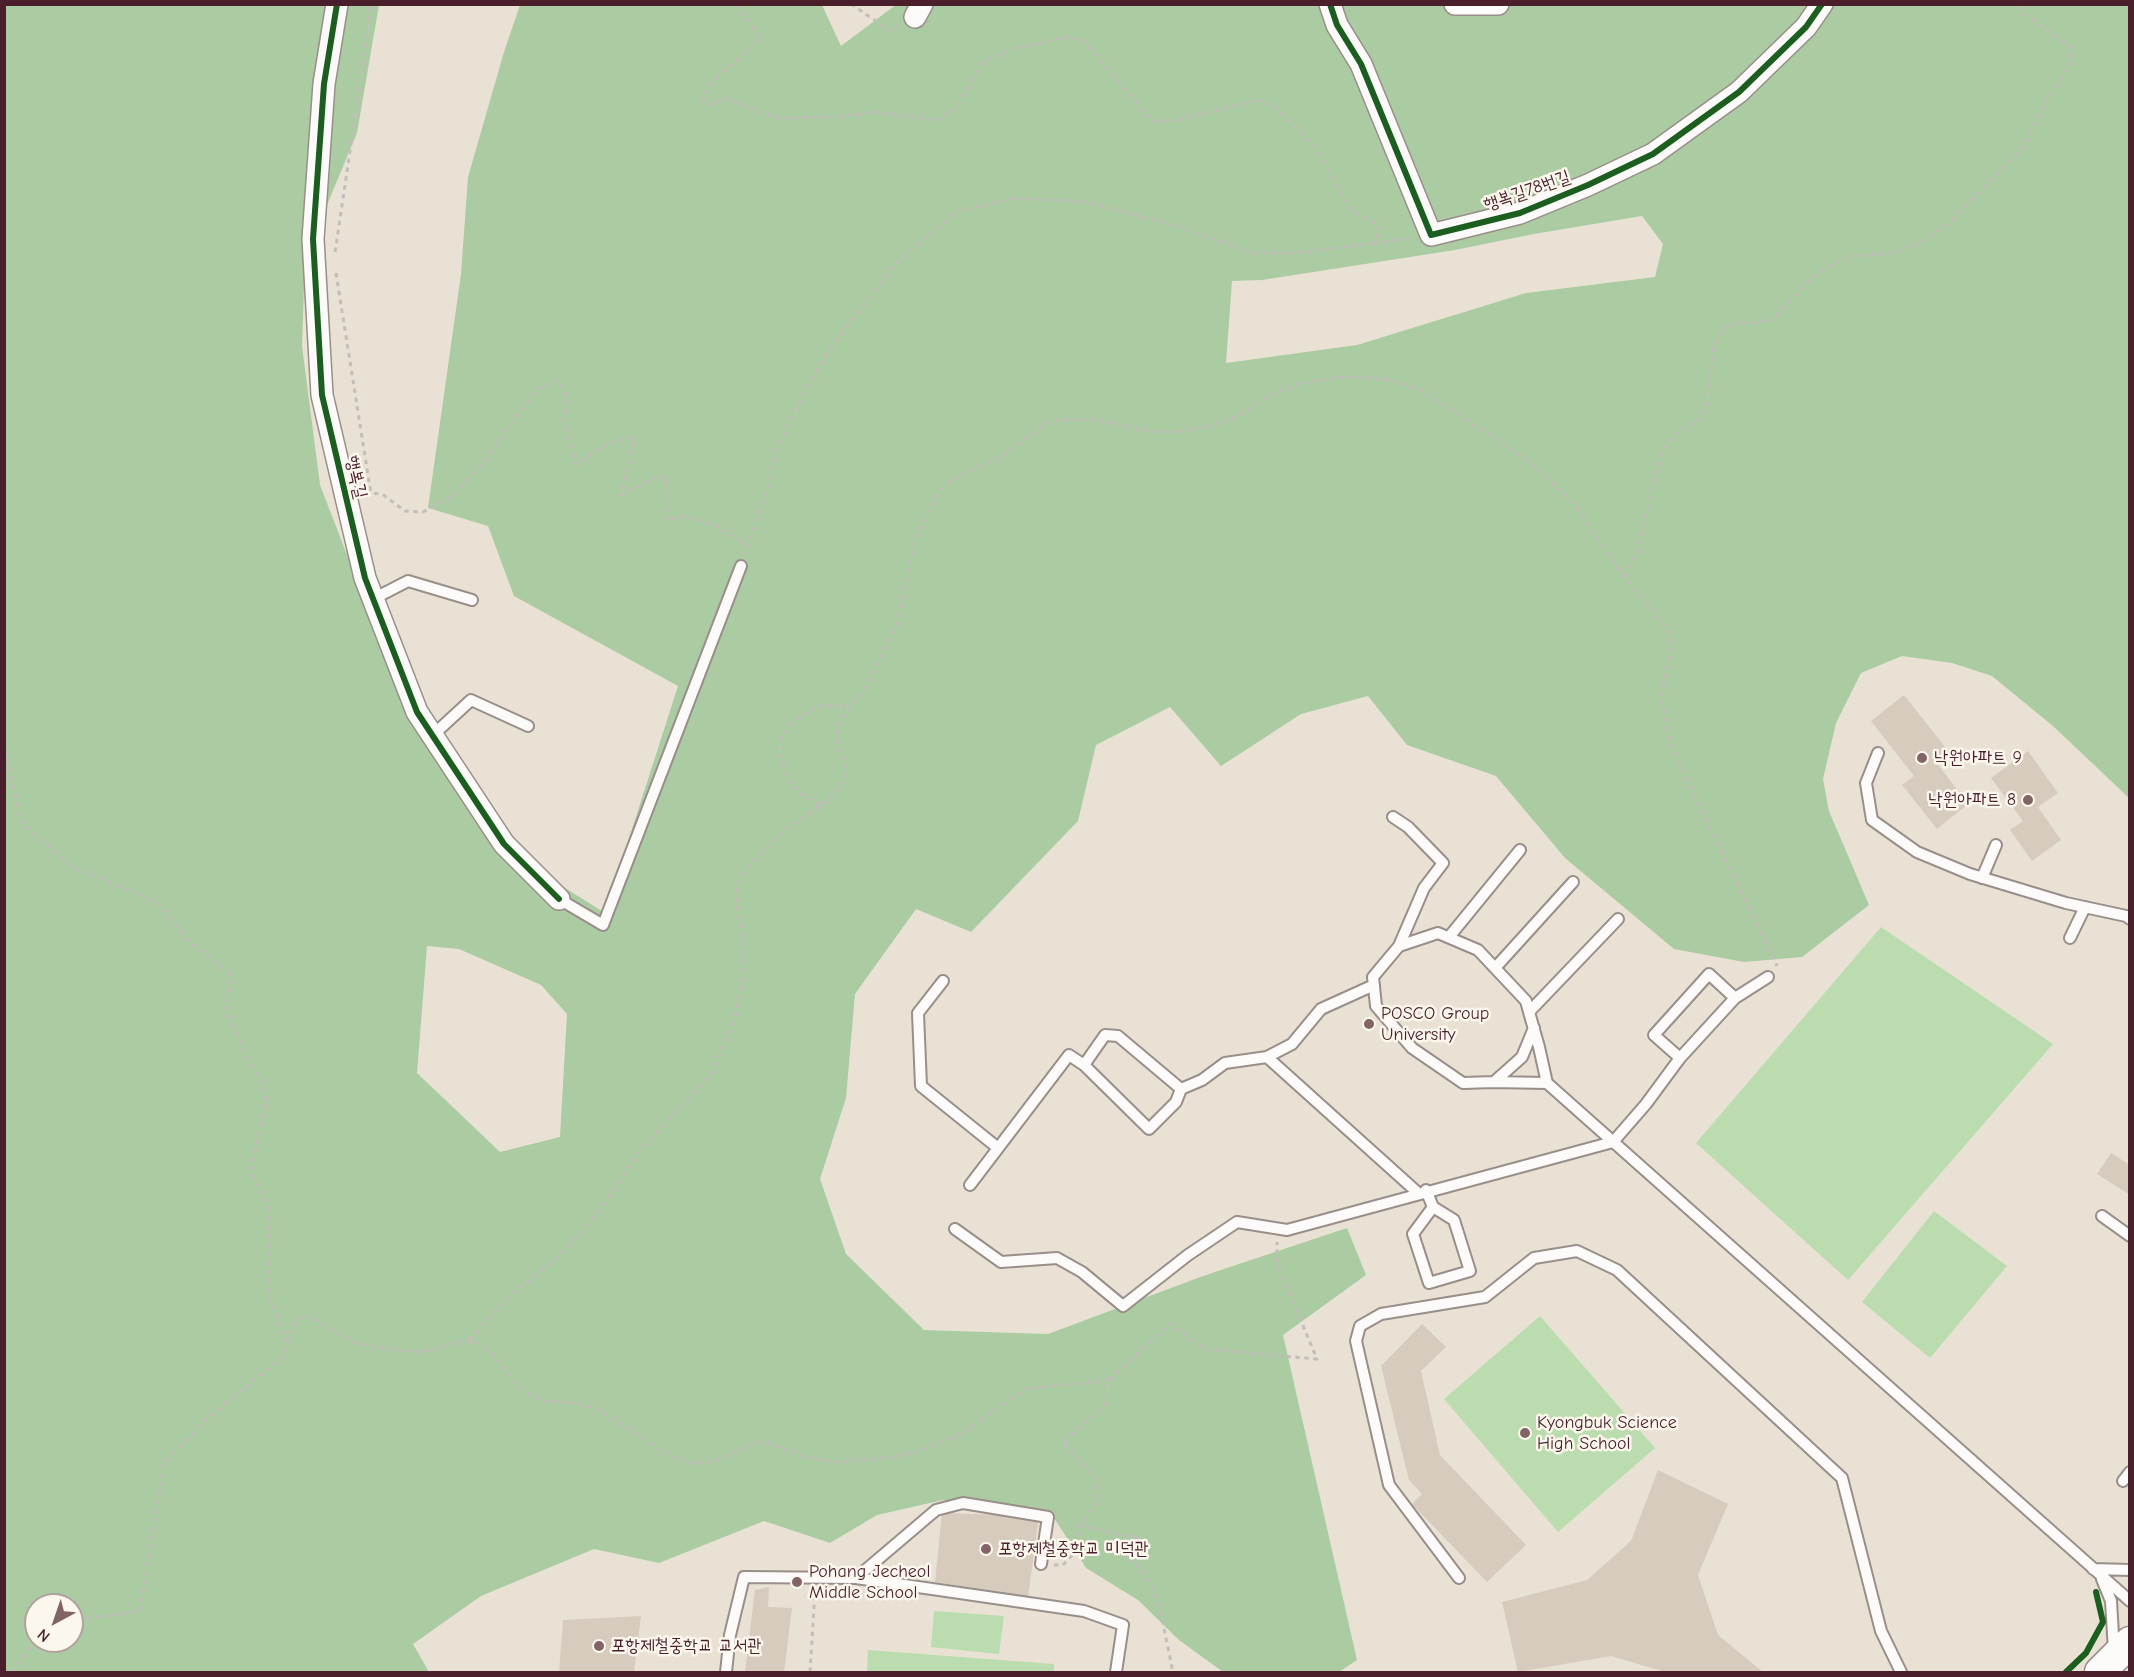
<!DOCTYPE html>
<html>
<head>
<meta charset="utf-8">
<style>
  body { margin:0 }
  #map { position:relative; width:2134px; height:1677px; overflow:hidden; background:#e9e2d4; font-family:"Comic Neue",sans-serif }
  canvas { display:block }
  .frame { position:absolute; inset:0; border:6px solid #4a1f2b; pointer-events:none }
  .north { position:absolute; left:24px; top:1593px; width:60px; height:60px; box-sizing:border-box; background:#fbf7ec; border:2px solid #b4a19f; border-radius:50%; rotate:220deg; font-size:16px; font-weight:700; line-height:24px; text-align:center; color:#4a1f2b }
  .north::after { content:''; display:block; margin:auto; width:21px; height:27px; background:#826366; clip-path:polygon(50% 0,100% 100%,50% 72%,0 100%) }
</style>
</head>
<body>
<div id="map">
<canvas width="2134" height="1677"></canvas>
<div class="frame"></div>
<div class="north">N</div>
</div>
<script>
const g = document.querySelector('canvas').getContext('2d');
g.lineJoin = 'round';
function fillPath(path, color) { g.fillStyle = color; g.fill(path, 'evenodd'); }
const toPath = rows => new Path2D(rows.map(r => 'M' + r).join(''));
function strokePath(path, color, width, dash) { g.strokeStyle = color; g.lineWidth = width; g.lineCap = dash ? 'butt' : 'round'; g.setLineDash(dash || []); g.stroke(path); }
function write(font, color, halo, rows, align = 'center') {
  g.font = font + ' "Comic Neue","Poor Story",sans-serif'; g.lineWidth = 5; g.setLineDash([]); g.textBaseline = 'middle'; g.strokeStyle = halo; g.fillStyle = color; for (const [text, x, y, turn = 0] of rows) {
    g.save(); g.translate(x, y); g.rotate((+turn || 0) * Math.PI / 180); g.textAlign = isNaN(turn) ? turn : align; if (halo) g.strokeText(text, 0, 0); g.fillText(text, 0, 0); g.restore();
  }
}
fillPath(toPath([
  [1881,927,2053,1044,1848,1280,1696,1143],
  [1934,1211,2007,1266,1930,1358,1862,1302],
  [1540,1316,1655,1448,1558,1532,1444,1399],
  [934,1611,1004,1616,999,1654,931,1647],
  [868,1650,1054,1664,1054,1672,867,1672]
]), '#bbdcae');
fillPath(toPath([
  [897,4,2129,5,2129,798,2054,727,1992,676,1952,663,1902,656,1861,673,1836,723,1823,779,1829,811,1869,905,1802,957,1744,962,1674,949,1565,858,1496,776,1407,745,1368,696,1301,714,1221,766,1170,707,1096,745,1078,821,971,932,916,909,855,994,846,1098,820,1179,846,1254,924,1330,1048,1334,1203,1276,1347,1228,1366,1275,1283,1335,1357,1660,1339,1672,1223,1672,1179,1640,1138,1600,1086,1568,1051,1513,943,1500,877,1515,830,1543,764,1521,659,1563,594,1549,481,1596,413,1644,429,1672,5,1672,5,5,379,5,357,133,305,258,302,346,320,485,380,640,495,844,605,913,678,686,514,596,488,526,428,508,461,274,468,177,504,52,520,5,822,5,841,46],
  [1642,216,1663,244,1655,277,1526,293,1357,345,1226,363,1232,281,1262,280,1455,250,1534,234],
  [427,946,459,949,541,985,567,1014,560,1137,500,1152,417,1073],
  [36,1605,72,1605,72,1641,36,1641]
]), '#abcba2');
fillPath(toPath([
  [1904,695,1950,753,1937,763,1968,804,1937,829,1902,785,1914,776,1871,721],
  [2028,751,2058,793,2038,807,2061,840,2032,861,2010,830,2023,821,1991,778],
  [2111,1153,2130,1165,2130,1195,2097,1174],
  [1422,1324,1446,1347,1421,1371,1440,1455,1526,1545,1487,1582,1412,1504,1422,1494,1409,1480,1381,1366],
  [1658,1470,1728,1504,1698,1575,1718,1635,1763,1672,1665,1672,1611,1656,1518,1672,1502,1602,1587,1580,1631,1541],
  [942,1513,1039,1516,1028,1597,935,1582],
  [769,1587,768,1607,792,1608,784,1672,745,1672,755,1590],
  [641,1616,634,1672,559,1672,563,1620]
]), '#d7cbbd');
const service = toPath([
  [373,599,408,581,472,600],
  [433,735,471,700,528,726],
  [1878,753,1866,783,1872,820,1917,852,1970,874,2066,903,2126,916,2130,919],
  [1393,817,1408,827,1443,863,1424,888,1399,946],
  [1982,878,1996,845],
  [559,899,603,925,741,566],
  [1449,937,1520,850],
  [2070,938,2085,907],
  [1495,968,1573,882],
  [943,981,918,1013,921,1086,998,1148],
  [1735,998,1768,977],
  [1529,1012,1618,919],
  [1534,1028,1522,1057,1494,1082,1463,1083,1412,1048,1376,1006,1373,977,1399,946,1438,933,1478,950,1526,1001,1529,1012,1539,1047,1547,1083,2130,1601],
  [1267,1057,1417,1192],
  [1494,1082,1547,1083],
  [1181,1089,1118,1036,1105,1035,1084,1065,1149,1129,1176,1102,1181,1089,1202,1080,1225,1063,1267,1057,1292,1044,1321,1009,1374,985],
  [970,1185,1069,1055,1084,1065],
  [1426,1190,1433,1207,1454,1220,1470,1271,1429,1283,1413,1234,1433,1207],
  [2102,1216,2130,1236],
  [955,1229,1001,1262,1057,1258,1082,1272,1123,1306,1188,1255,1237,1222,1287,1230,1613,1142,1646,1104,1680,1058,1735,998,1709,974,1654,1035,1680,1058],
  [2123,1481,2130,1472],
  [2093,1569,2130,1570],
  [856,1578,936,1510,963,1503,1048,1517,1041,1564],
  [1459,1578,1389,1485,1356,1341,1360,1326,1381,1314,1485,1297,1534,1258,1577,1251,1617,1270,1842,1478,1881,1631,1901,1672],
  [2102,1579,2111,1601,2114,1651],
  [726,1672,730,1635,744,1577,856,1578,1084,1611,1123,1625,1116,1672]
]);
const minor = toPath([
  [337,4,324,84,313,239,322,395,365,578,417,712,504,844,559,899],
  [1330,4,1337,25,1361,64,1431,235,1520,213,1588,185,1653,154,1739,92,1806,27,1822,4],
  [1455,4,1498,4],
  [915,17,922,4]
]);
const secondary = toPath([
  [2100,1672,2130,1642]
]);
strokePath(service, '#998e89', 14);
strokePath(minor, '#998e89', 24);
strokePath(secondary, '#998e89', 33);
strokePath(toPath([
  [736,4,761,39,710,84,703,98,708,105,726,99,777,118,836,117,876,112,937,120,956,109,982,63,1012,49,1066,37,1083,40,1152,121,1174,121,1258,100,1274,106,1314,145,1350,208,1381,228,1374,243,1296,253,1253,253,1174,225,1085,202,1015,198,958,211,896,263,830,349,804,393,777,450,767,491,745,554],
  [851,4,889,30,897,26],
  [1374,243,1411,238],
  [335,252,372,4],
  [336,273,371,494],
  [365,493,382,494,405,511,423,512,453,496,484,462,536,390,558,380,564,389,567,403,564,418,576,465,607,444,632,437,634,448,621,495,656,478,666,476,667,520,686,516,717,526,749,546],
  [1625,577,1637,554,1662,452,1675,435,1703,418,1707,407,1714,347,1723,329,1734,324,1769,321,1780,313,1810,279,1835,263,1854,256,1893,253,1922,242,1949,223,2025,146,2044,105,2074,61,2069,46,2026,15,2019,4],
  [4,741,21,821,71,866,157,902,187,939,231,975,227,1011,251,1065,264,1084,266,1103,251,1171,269,1207,269,1293,287,1343,285,1355,205,1420,164,1464,140,1611,72,1621],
  [820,805,801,794,788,778,780,756,781,737,795,720,805,713,821,706,849,706],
  [470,1340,504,1301,553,1261,580,1234,605,1202,643,1147,710,1076,733,1026,744,979,745,945,737,906,737,888,749,866,761,853,789,827,829,800,844,781,848,771,837,742,838,724,849,706,862,694,897,626,915,541,927,513,939,492,952,479,1001,457,1045,424,1061,420,1091,419,1149,431,1178,432,1211,426,1236,417,1277,392,1302,383,1345,377,1364,377,1394,381,1421,390,1529,461,1574,503,1625,577,1655,612,1669,633,1672,646,1661,697,1671,745,1777,966],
  [287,1342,296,1318,311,1317,356,1343,379,1348,417,1352,441,1348,461,1341,477,1342,496,1357,520,1387,531,1396,545,1401,575,1403,599,1409,666,1453,693,1464,717,1460,755,1443,766,1442,806,1457,837,1462,895,1457,922,1450,960,1434,1026,1389,1109,1380],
  [1080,1525,1129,1537,1139,1535,1119,1552,1143,1570,1158,1600,1173,1672],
  [1054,1565,1063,1565,1082,1545,1080,1525,1099,1501,1096,1476,1062,1443,1105,1405,1109,1380,1170,1324,1205,1349,1317,1359,1277,1264,1277,1242],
  [12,1672,36,1641],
  [810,1672,815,1591]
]), '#c3bdbb', 3, [4.5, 4.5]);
strokePath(service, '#fcfbf9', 10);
strokePath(minor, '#fcfbf9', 21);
strokePath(secondary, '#fcfbf9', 30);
strokePath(toPath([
  [337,4,324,84,313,239,322,395,365,578,417,712,504,844,559,899],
  [1330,4,1337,25,1361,64,1431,235,1520,213,1588,185,1653,154,1739,92,1806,27,1822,4],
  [2066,1672,2086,1653,2103,1622,2096,1592]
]), '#1b5e20', 6);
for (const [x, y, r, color] of [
  [1922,758,6,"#826366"],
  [2028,800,6,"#826366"],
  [1369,1024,6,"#826366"],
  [1525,1433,6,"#826366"],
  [986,1549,6,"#826366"],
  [797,1582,6,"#826366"],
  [599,1646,6,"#826366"]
]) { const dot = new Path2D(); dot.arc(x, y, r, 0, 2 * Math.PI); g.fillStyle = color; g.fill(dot); strokePath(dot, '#fbf7ec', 2); }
write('18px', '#4a1f2b', '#fbf7ec', [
  ["행복길78번길",1527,191,-19],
  ["행복길",356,477,77]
]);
write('18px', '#4a1f2b', '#fbf7ec', [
  ["낙원아파트 9",1934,758],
  ["낙원아파트 8",2016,800,"right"],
  ["POSCO Group",1381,1014],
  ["University",1381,1035],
  ["Kyongbuk Science",1537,1423],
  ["High School",1537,1444],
  ["포항제철중학교 미덕관",998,1549],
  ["Pohang Jecheol",809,1572],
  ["Middle School",809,1593],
  ["포항제철중학교 교서관",611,1646]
], 'left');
</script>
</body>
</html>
